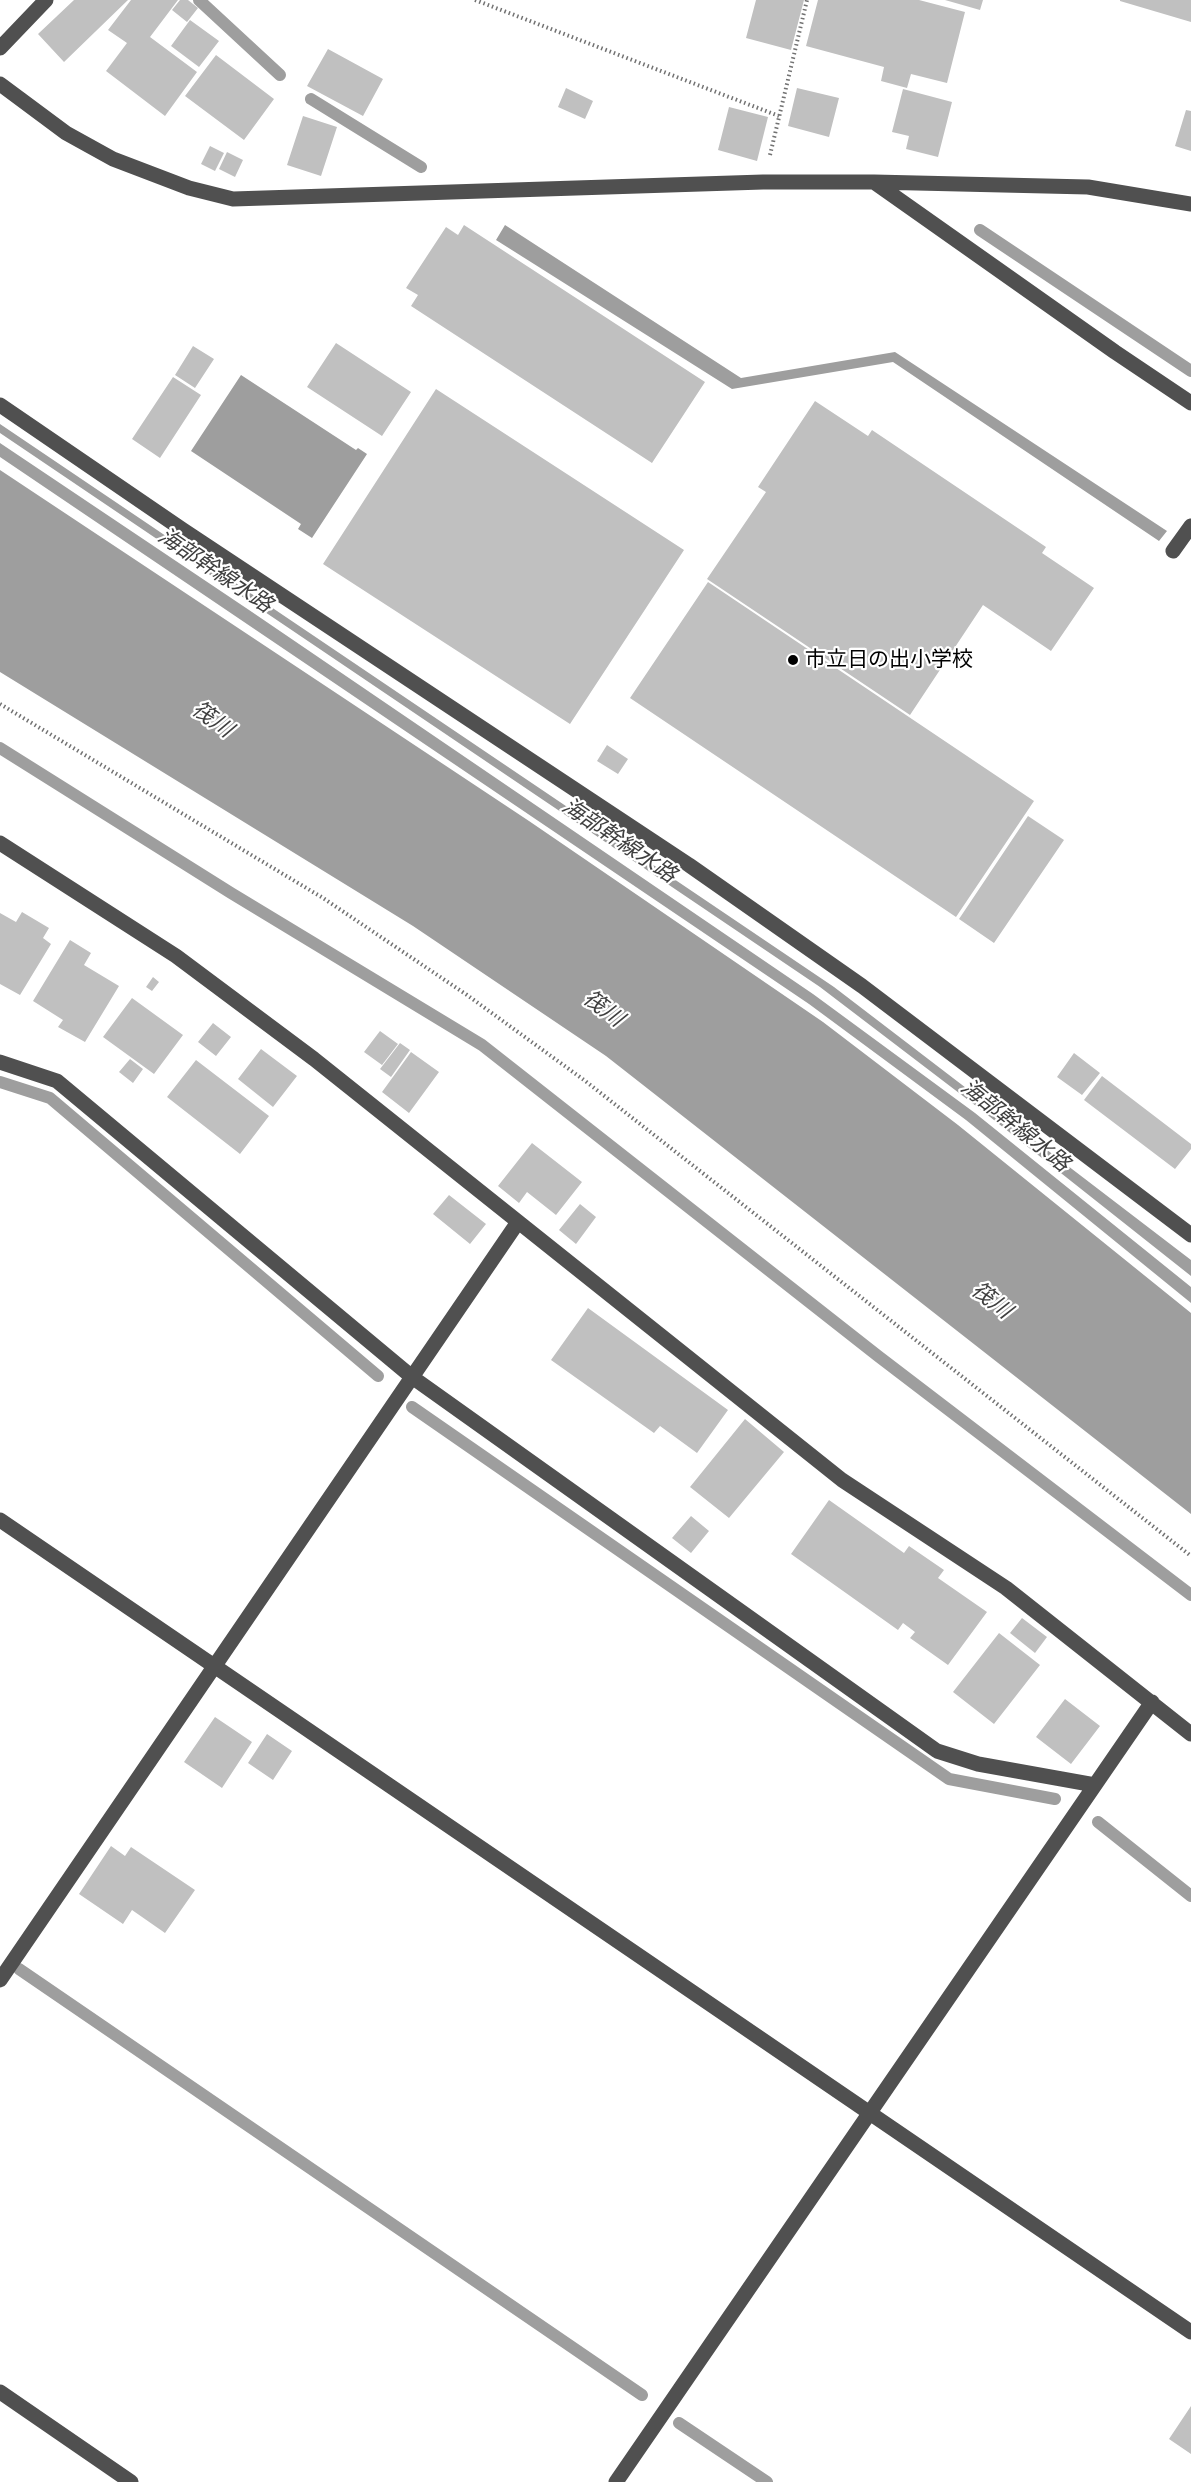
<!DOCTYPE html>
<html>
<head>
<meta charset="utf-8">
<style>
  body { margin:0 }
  canvas { display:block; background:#fff }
</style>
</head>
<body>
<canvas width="1191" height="2482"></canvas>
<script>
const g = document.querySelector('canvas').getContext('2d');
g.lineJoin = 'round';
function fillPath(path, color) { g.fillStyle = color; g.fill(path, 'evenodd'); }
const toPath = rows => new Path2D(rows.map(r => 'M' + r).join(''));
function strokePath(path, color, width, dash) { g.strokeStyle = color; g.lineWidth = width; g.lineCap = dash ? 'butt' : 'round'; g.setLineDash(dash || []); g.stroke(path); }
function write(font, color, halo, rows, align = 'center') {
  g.font = font + ' Helvetica,"Noto Sans JP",sans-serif'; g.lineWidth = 4.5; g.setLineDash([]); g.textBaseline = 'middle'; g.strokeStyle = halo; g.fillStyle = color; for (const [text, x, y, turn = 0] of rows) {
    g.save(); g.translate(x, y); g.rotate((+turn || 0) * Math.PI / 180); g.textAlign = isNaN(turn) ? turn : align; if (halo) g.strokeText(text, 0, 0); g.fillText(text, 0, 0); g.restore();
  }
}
fillPath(toPath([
  [505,225,741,378,895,352,1167,531,1159,541,893,362,732,389,496,240],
  [241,375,356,450,358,448,367,454,312,538,298,529,301,524,191,451],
  [0,424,834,987,1191,1260,1191,1276,980,1109,820,987,0,433],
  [0,443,252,612,813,994,975,1113,1191,1287,1191,1303,966,1120,809,1004,0,457],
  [0,470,529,821,823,1022,958,1125,1191,1313,1191,1514,606,1056,413,926,0,672]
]), '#9e9e9e');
strokePath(toPath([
  [199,0,280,75],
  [311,99,421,167],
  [980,230,1191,371],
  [0,748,231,893,482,1045,878,1356,1191,1595],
  [0,1082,50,1098,378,1376],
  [412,1407,949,1779,1055,1799],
  [1098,1822,1191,1896],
  [19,1969,642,2395],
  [679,2423,767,2482]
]), '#9e9e9e', 12);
fillPath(toPath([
  [74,0,128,0,64,62,38,34],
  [131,0,178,0,150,37,197,72,165,116,106,71,127,43,108,30],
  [180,0,188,0,198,8,187,22,172,10],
  [756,0,804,0,791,50,746,38],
  [818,0,919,0,965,12,947,83,911,74,907,88,881,81,884,67,806,46],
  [945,0,983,0,980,10],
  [1120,0,1191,0,1191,22,1120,1],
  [190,20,219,41,199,67,171,46],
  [328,49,383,79,363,116,307,86],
  [216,55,274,99,244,140,185,96],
  [566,88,593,101,585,119,558,107],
  [797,88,839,98,829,137,788,126],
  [903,89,952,102,938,157,906,149,909,136,892,132],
  [729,107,768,117,757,161,718,150],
  [1186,110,1191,111,1191,151,1175,146],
  [303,116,337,127,321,176,287,165],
  [210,146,224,153,215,171,201,164],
  [227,152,243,160,235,177,219,169],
  [464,225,705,382,652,463,411,306,418,295,406,288,446,227,458,235],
  [336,343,411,392,382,436,307,387],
  [193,346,214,359,195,388,175,375],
  [173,377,201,395,160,458,132,439],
  [436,389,684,550,570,724,323,564],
  [815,401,868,436,872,430,1046,547,1042,553,1094,588,1051,651,983,605,910,715,707,579,766,492,758,487],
  [708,582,1034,801,956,917,630,698],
  [607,745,628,759,618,774,597,761],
  [1028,816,1064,840,994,943,959,919],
  [22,912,49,928,43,938,51,944,20,995,0,984,0,913,16,922],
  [70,940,91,953,84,965,119,986,85,1042,58,1027,63,1020,33,1001],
  [153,977,159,982,152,991,146,987],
  [132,998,183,1035,154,1074,103,1037],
  [213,1023,231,1037,216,1056,198,1042],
  [380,1031,398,1044,382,1065,364,1052],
  [400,1043,410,1050,391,1077,380,1069],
  [261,1049,297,1076,273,1107,238,1079],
  [411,1052,439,1072,409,1113,382,1092],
  [1074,1053,1100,1073,1082,1095,1057,1077],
  [130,1059,143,1069,133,1083,119,1072],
  [196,1060,269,1116,240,1154,167,1097],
  [1102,1076,1191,1144,1191,1149,1175,1169,1084,1100],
  [532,1143,582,1182,556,1215,527,1192,519,1203,498,1186],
  [449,1195,486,1224,470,1244,433,1214],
  [580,1204,596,1217,576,1244,559,1230],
  [588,1308,728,1410,697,1453,660,1426,654,1433,551,1360],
  [745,1419,784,1452,729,1518,690,1487],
  [829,1500,904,1553,909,1546,944,1570,938,1578,987,1612,948,1665,910,1638,915,1632,903,1623,898,1630,791,1554],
  [691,1516,709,1531,691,1553,672,1538],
  [1022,1618,1047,1637,1035,1653,1010,1633],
  [999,1633,1040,1665,994,1724,953,1692],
  [1065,1699,1100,1726,1071,1764,1036,1737],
  [215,1717,252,1742,222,1788,184,1762],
  [267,1734,292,1751,273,1780,248,1763],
  [111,1846,125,1856,131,1847,195,1890,165,1933,132,1910,123,1924,79,1894],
  [1191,2406,1191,2454,1169,2439]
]), '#c0c0c0');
strokePath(toPath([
  [475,0,779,116],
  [770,155,807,0],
  [0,704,323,898,467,995,584,1080,1191,1556]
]), '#727272', 4, [1.5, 3]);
strokePath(toPath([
  [0,48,46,0],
  [0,84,66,133,113,159,189,188,233,199,763,182,874,182,1088,187,1191,204],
  [874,182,1115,352,1191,403],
  [0,405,183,530,689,865,862,986,1191,1235],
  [1173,551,1191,526],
  [0,843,176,956,314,1059,842,1480,1006,1588,1191,1734],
  [0,1062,57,1081,412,1377,937,1751,978,1764,1095,1785],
  [0,1520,1191,2332],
  [0,1980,518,1222],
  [0,2392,131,2482],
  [616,2482,1152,1702]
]), '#505050', 15);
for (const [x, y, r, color] of [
  [793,660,6,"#000"]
]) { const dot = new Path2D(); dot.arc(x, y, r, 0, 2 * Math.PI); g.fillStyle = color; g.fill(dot); strokePath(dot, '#fff', 2); }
write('21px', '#000', '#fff', [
  ["市立日の出小学校",805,660]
], 'left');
write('italic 22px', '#3f3f3f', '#fff', [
  ["海部幹線水路",215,571,34],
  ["筏川",212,720,36],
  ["海部幹線水路",619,841,34],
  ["筏川",603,1009,37],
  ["海部幹線水路",1015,1126,39],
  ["筏川",991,1301,38]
]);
</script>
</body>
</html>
